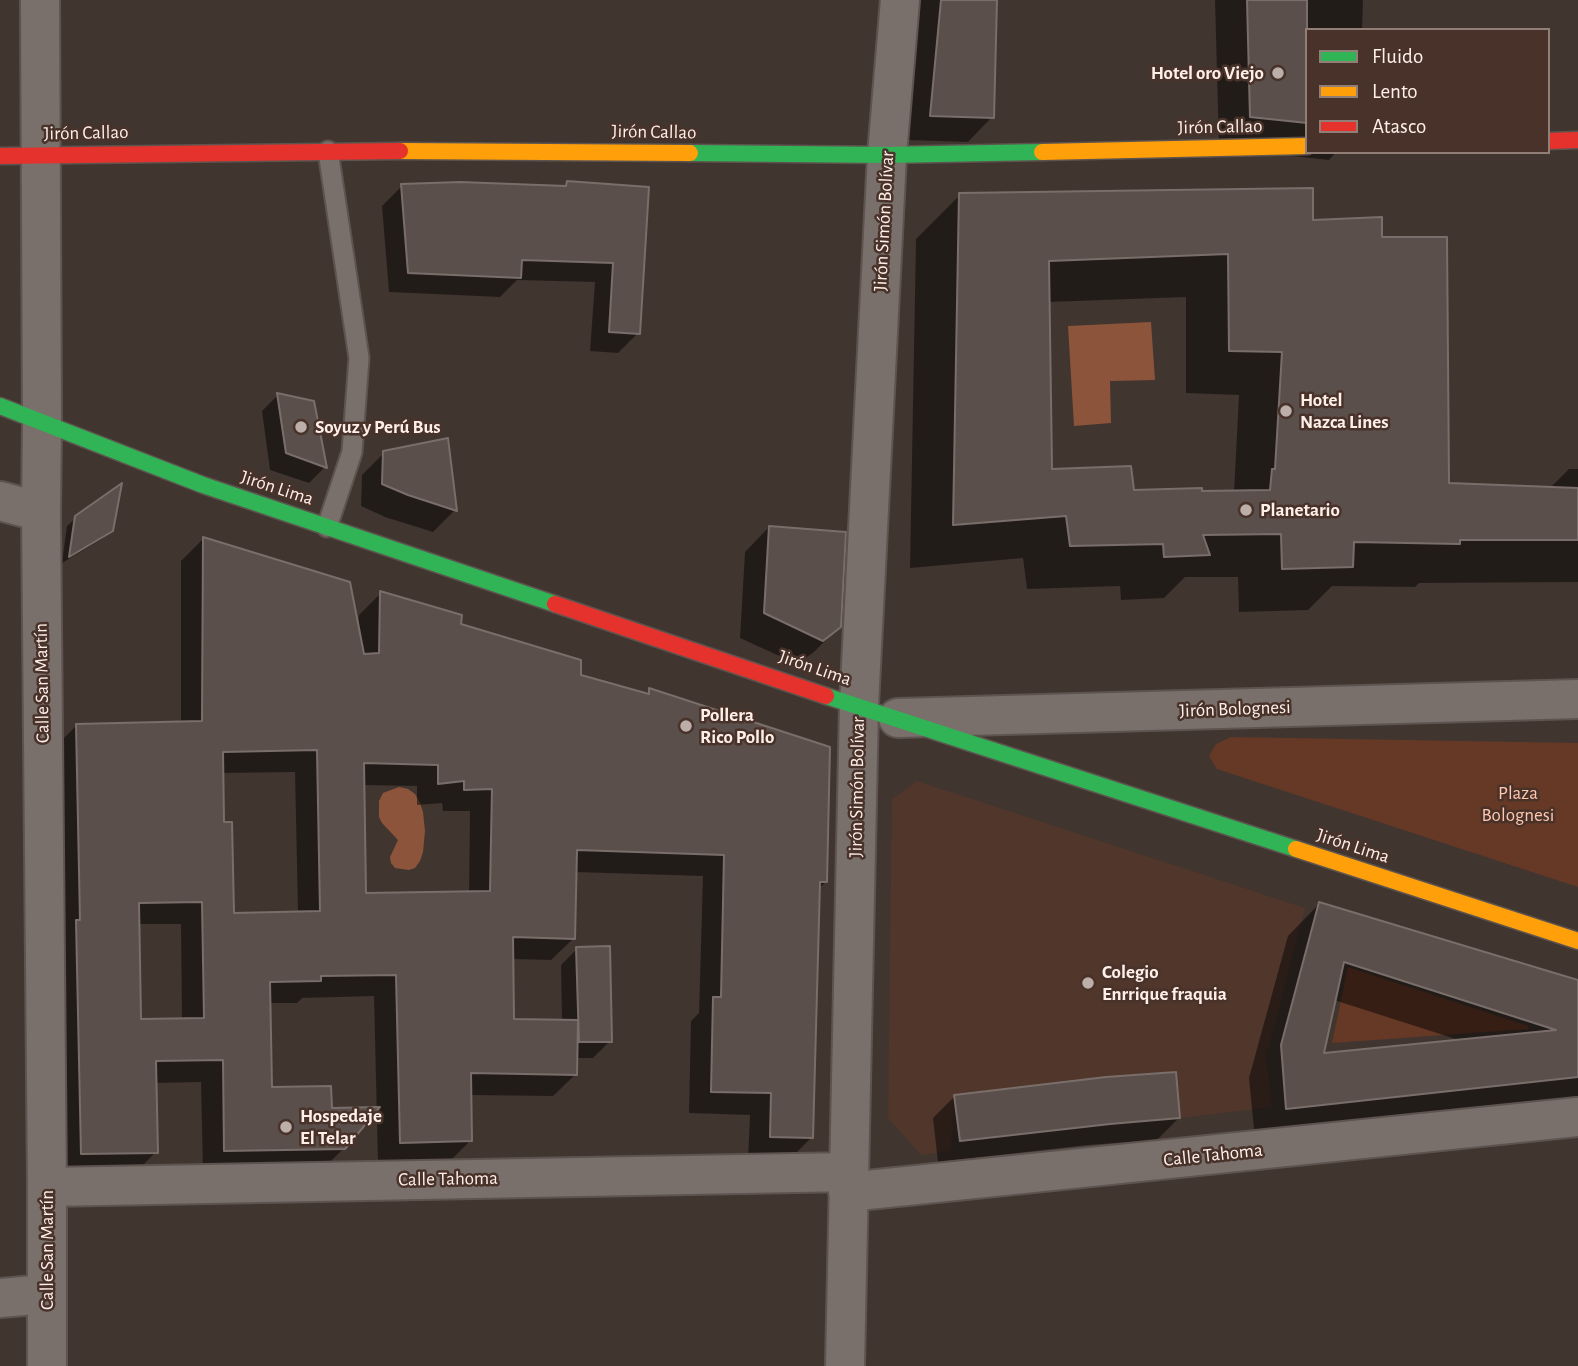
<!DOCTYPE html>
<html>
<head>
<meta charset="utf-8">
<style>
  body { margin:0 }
  #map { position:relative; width:1578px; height:1366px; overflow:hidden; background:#413530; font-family:"Alegreya Sans",sans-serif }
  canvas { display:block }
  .legend { position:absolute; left:1305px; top:28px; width:245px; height:126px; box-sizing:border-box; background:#483229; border:2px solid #917e76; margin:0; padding:9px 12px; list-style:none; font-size:21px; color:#feefe9 }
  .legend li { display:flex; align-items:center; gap:14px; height:35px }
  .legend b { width:35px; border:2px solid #917e76 }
</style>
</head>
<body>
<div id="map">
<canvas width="1578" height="1366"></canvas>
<ul class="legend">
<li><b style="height:9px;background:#30b455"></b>Fluido</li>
<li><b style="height:9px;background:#ff9f0a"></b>Lento</li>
<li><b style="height:9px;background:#e5322d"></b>Atasco</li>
</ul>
</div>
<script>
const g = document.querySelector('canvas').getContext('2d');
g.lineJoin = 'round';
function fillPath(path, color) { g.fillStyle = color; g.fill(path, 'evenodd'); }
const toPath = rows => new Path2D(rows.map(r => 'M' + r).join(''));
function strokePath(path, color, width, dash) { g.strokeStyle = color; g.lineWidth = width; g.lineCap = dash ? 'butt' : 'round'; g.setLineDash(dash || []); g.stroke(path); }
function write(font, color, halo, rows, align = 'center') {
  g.font = font + ' "Alegreya Sans",sans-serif'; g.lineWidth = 5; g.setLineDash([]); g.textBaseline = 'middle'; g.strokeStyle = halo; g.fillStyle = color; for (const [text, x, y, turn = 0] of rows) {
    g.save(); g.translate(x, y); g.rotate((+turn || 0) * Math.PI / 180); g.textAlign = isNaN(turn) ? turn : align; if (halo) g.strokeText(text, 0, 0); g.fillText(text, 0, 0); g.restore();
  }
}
fillPath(toPath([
  [917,781,1305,908,1266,1057,1272,1107,1181,1118,1176,1072,954,1094,951,1151,921,1155,888,1118,892,799]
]), '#50362b');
fillPath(toPath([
  [1231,737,1578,743,1578,887,1217,769,1209,756,1216,744],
  [1348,967,1528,1026,1528,1029,1332,1043]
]), '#653926');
fillPath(toPath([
  [1151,322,1155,380,1110,381,1111,423,1074,426,1068,326],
  [399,787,408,789,415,794,420,803,423,812,425,831,423,852,420,861,415,868,409,870,395,868,391,863,390,857,398,840,382,823,379,817,379,801,383,793]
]), '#8d543c');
fillPath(toPath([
  [919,0,996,0,992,117,968,142,906,140],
  [1215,0,1363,0,1362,30,1307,30,1307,152,1336,152,1329,160,1219,148],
  [567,183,648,189,638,333,618,353,590,351,595,282,517,280,500,297,389,292,382,206,402,186,562,188],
  [960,195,1311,222,1381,239,1448,485,1549,489,1569,469,1578,469,1578,582,1419,583,1415,587,1332,586,1308,610,1239,612,1238,577,1185,577,1164,598,1121,600,1120,586,1027,589,1023,558,910,568,916,239],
  [1186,297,1186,393,1239,395,1234,492,1132,492,1050,470,1048,302],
  [278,395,325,467,309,483,270,470,262,411],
  [384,453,455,510,433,532,385,517,361,506,362,475],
  [76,518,111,530,102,539,62,563,67,526],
  [769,527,839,627,814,652,797,664,740,638,745,552],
  [203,539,358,627,359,615,381,593,579,677,645,695,650,690,826,882,818,889,812,1137,789,1160,748,1159,750,1115,689,1113,691,1021,699,1013,703,876,575,872,574,938,551,960,512,959,512,1020,562,1021,561,965,577,949,610,1041,593,1058,576,1058,576,1074,553,1096,469,1095,470,1141,448,1163,378,1164,374,996,302,998,297,1003,269,1003,270,1089,330,1110,344,1148,321,1171,203,1173,201,1082,154,1083,156,1152,134,1174,59,1175,54,748,77,725,181,723,181,561],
  [295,772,298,914,232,915,222,824,221,773],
  [363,785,417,786,417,805,442,803,443,811,470,811,469,893,365,894],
  [137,924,181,924,182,1020,139,1020],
  [1319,904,1578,982,1578,1105,1255,1140,1249,1078,1288,936],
  [1334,1000,1462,1041,1322,1055],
  [955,1096,1179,1118,1157,1140,1087,1145,938,1162,933,1118]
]), '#0007');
const building = toPath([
  [941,0,997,0,994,118,930,116,941,0],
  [1247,0,1307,0,1307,123,1250,117,1247,0],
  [567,181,649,187,640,334,609,332,613,263,522,260,521,278,408,273,401,184,460,182,566,186,567,181],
  [1313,188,1313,220,1382,217,1382,237,1447,237,1449,483,1578,488,1578,540,1460,540,1460,544,1354,542,1353,567,1282,569,1281,534,1203,535,1210,555,1164,557,1163,544,1070,546,1066,516,953,525,959,193,1313,188],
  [1228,254,1229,351,1282,352,1275,469,1272,469,1270,490,1202,491,1202,488,1134,490,1131,466,1052,469,1049,261,1228,254],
  [277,393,314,401,327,468,286,453,277,393],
  [448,438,457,511,408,495,382,484,383,451,448,438],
  [122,483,113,531,69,557,75,516,122,483],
  [769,526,846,532,841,627,823,641,764,613,769,526],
  [203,537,350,582,364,654,379,653,380,591,462,615,461,624,581,660,581,675,649,694,649,688,830,747,827,882,820,882,813,1138,770,1137,771,1093,711,1092,713,997,721,997,724,855,577,850,575,939,513,937,514,1019,578,1020,577,1075,471,1073,472,1141,400,1143,396,975,321,976,321,981,270,982,272,1087,331,1086,332,1108,380,1107,345,1149,224,1151,223,1060,156,1061,158,1153,81,1154,76,920,80,920,76,724,202,721,203,537],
  [317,750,320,911,234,913,232,822,224,822,223,752,317,750],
  [364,763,438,765,438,784,464,781,464,790,492,789,490,891,366,893,364,763],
  [202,902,204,1018,141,1019,139,903,202,902],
  [1319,902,1578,980,1578,1077,1286,1109,1281,1045,1319,902],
  [1344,962,1556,1030,1324,1053,1344,962],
  [610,946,612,1042,579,1042,576,947,610,946],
  [1176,1072,1180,1118,1110,1124,960,1141,954,1095,1106,1077,1176,1072]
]);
fillPath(building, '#5a4f4b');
strokePath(building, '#796e69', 2);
const lane = toPath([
  [327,527,352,452,359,358,328,151]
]);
const street = toPath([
  [40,0,42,424,41,512,47,1187,47,1366],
  [0,501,41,512],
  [898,718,1578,699],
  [47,1187,849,1172],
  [848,1192,1578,1117],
  [0,1298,46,1294],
  [845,1366,859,705,887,155,900,0]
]);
const fast = toPath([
  [690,153,887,155,1042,152],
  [0,406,203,485,555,604],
  [826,696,1296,849]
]);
const slow = toPath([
  [400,151,690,153],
  [1042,152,1307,146],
  [1296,849,1578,941]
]);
const jam = toPath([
  [1548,141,1578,140],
  [0,156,400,151],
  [555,604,826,696]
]);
strokePath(lane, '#5e544f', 23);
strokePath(street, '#5e544f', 42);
strokePath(fast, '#5e544f', 19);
strokePath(slow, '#5e544f', 19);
strokePath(jam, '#5e544f', 19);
strokePath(lane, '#79706c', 19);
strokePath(street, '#79706c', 38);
strokePath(fast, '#30b455', 16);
strokePath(slow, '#ff9f0a', 16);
strokePath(jam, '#e5322d', 16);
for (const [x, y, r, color] of [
  [1278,73,7,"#bcaea8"],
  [1286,411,7,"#bcaea8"],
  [301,427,7,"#bcaea8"],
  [1246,510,7,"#bcaea8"],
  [686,726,7,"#bcaea8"],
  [1088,983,7,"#bcaea8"],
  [286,1127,7,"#bcaea8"]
]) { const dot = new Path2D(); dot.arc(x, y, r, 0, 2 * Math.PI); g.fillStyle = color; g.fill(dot); strokePath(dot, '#483229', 2.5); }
write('bold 19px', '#feefe9', '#483229', [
  ["Hotel oro Viejo",1264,73,"right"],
  ["Hotel",1300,400],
  ["Nazca Lines",1300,422],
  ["Soyuz y Perú Bus",315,427],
  ["Planetario",1260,510],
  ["Pollera",700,715],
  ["Rico Pollo",700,737],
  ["Colegio",1102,972],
  ["Enrrique fraquia",1102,994],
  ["Hospedaje",300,1116],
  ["El Telar",300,1138]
], 'left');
write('19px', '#feefe9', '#483229', [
  ["Jirón Callao",1220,127,-1],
  ["Jirón Callao",654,132,1],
  ["Jirón Callao",86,133,-1],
  ["Jirón Simón Bolívar",884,221,-87],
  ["Jirón Lima",277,488,18],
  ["Jirón Lima",815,668,19],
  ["Calle San Martín",42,683,-91],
  ["Jirón Bolognesi",1235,709,-2],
  ["Jirón Simón Bolívar",857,787,-89],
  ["Jirón Lima",1353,846,18],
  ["Calle Tahoma",1213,1155,-6],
  ["Calle Tahoma",448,1179,-1],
  ["Calle San Martín",47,1250,-90]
]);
write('19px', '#ffc7af', '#483229', [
  ["Plaza",1518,793],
  ["Bolognesi",1518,815]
]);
</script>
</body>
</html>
